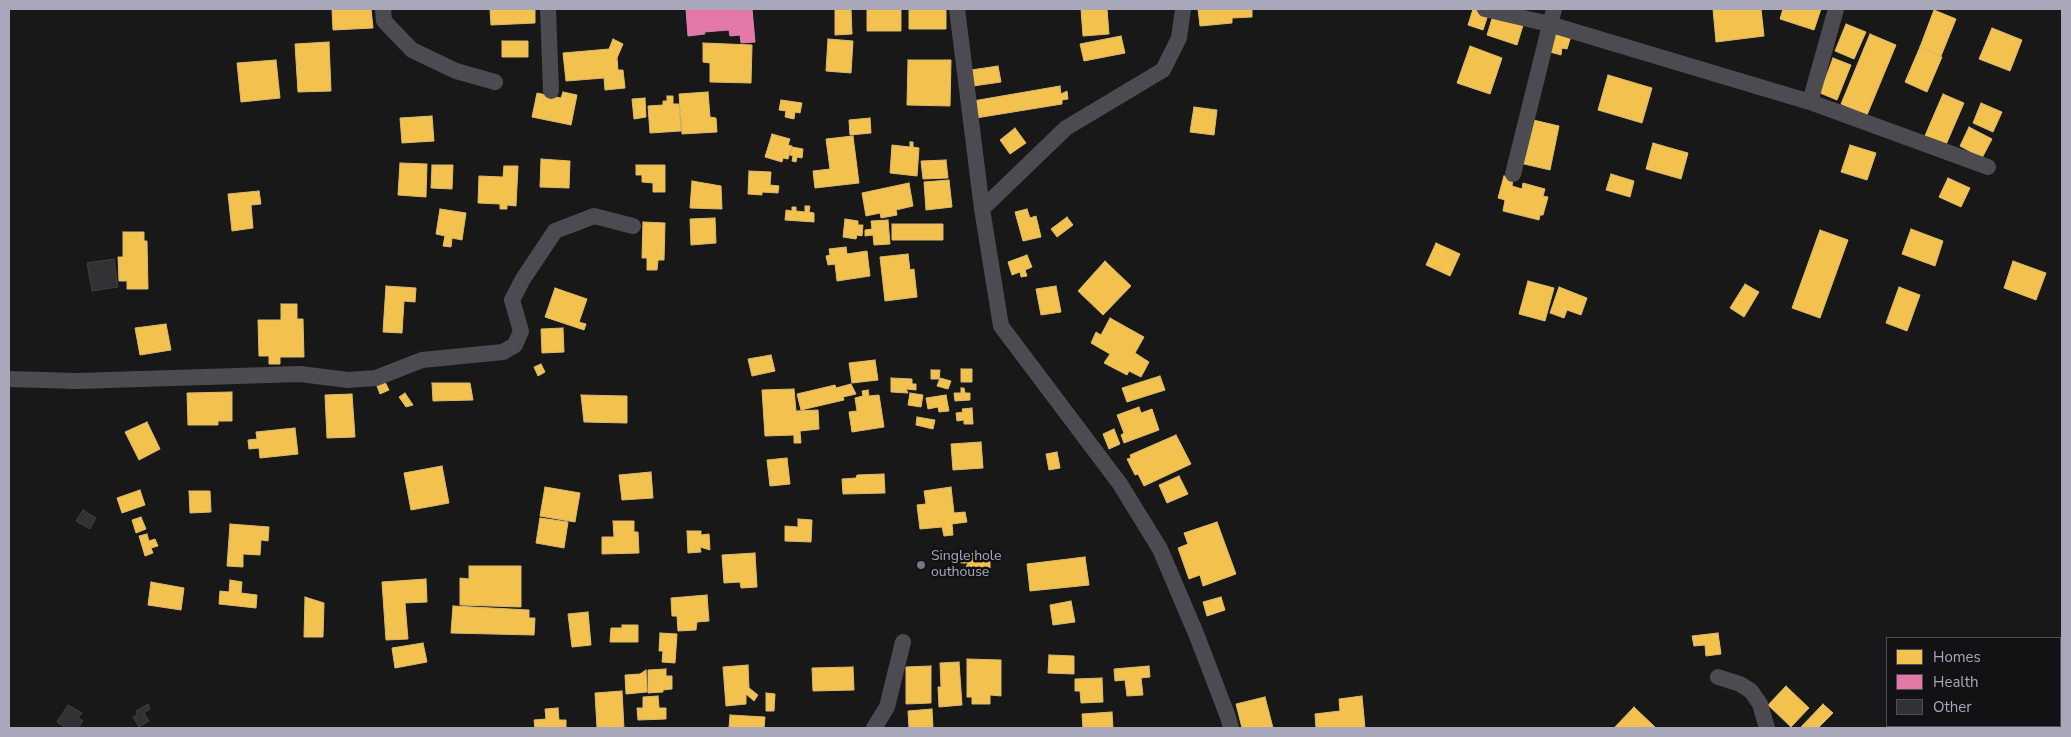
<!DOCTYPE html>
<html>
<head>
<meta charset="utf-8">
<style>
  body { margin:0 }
  #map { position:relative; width:2071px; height:737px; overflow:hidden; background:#181818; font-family:"Nunito Sans",sans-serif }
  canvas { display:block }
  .frame { position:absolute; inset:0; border:10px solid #a8a8ba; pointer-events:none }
  .legend { position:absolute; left:1886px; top:637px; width:175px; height:90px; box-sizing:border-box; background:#121214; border:1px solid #4e4e56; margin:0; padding:6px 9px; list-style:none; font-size:15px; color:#a8a8ba }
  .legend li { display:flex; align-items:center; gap:10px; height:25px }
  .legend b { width:25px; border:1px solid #4e4e56 }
</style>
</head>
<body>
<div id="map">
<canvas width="2071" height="737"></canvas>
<div class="frame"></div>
<ul class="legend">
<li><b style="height:14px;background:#f2c14e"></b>Homes</li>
<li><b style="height:14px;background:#e377a8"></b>Health</li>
<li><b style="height:14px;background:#323234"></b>Other</li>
</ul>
</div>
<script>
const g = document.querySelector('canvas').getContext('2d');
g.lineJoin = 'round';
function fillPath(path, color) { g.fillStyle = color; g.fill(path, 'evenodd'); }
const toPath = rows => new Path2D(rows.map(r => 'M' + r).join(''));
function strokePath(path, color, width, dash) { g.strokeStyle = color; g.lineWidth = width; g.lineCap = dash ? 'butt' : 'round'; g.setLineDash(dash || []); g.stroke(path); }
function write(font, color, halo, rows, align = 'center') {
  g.font = font + ' "Nunito Sans",sans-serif'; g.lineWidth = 5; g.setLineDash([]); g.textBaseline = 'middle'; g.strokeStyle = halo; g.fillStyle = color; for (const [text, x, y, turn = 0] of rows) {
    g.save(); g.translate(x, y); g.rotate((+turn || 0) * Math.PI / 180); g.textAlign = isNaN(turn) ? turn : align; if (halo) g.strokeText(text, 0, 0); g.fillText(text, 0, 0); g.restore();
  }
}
const homes = toPath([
  [332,9,371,9,373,28,333,30,332,9],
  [490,9,535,9,535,23,491,25,490,9],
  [835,9,851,9,852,34,835,35,835,9],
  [867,9,901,9,901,31,867,31,867,9],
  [909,9,946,9,946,29,909,29,909,9],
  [1081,9,1107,9,1109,34,1083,36,1081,9],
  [1198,9,1252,9,1252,17,1232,18,1232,23,1200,26,1198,9],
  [1473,9,1488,15,1483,30,1468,25,1473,9],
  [1713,9,1761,9,1764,36,1716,42,1713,9],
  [1783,9,1821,9,1814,30,1780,19,1783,9],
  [1934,10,1956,19,1941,56,1920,47,1934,10],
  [1494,12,1524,22,1517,45,1487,35,1494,12],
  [1846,24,1866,32,1854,59,1835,51,1846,24],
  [1992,28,2022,40,2010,71,1979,59,1992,28],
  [1552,31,1571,36,1567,49,1562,48,1561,55,1546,51,1552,31],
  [1870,34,1896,45,1867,115,1841,104,1870,34],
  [1121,36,1125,53,1084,61,1080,44,1121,36],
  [613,39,623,44,617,58,618,70,623,70,625,88,605,90,604,78,566,81,563,53,609,49,613,39],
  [828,39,853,41,851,73,826,71,828,39],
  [502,41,528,41,528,57,502,57,502,41],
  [329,42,331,91,298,92,295,44,329,42],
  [703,43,752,45,751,83,710,82,710,63,703,62,703,43],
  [1470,46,1502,58,1490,94,1457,83,1470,46],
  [1920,47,1942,57,1927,92,1905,82,1920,47],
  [1833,58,1851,65,1837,100,1820,93,1833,58],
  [276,60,280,98,241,102,237,63,276,60],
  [908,60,951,60,950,106,907,105,908,60],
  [998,66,1001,82,973,86,971,70,998,66],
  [1608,75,1652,88,1642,123,1598,110,1608,75],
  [1060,86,1061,94,1067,91,1068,99,1062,100,1062,104,976,118,973,101,1060,86],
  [563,92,577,95,571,125,532,117,537,93,561,98,563,92],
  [708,92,710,117,716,118,717,132,682,134,679,94,708,92],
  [1943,94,1964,103,1945,147,1924,138,1943,94],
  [667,96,673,96,673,104,679,104,681,131,650,133,648,106,663,105,663,101,667,101,667,96],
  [645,98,646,117,634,119,632,99,645,98],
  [781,100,802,103,800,113,795,112,794,119,785,117,786,111,779,110,781,100],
  [1981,103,2002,112,1993,132,1973,123,1981,103],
  [1194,107,1217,110,1214,135,1190,132,1194,107],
  [432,116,434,141,402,143,400,118,432,116],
  [870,118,871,133,850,135,849,120,870,118],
  [1529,119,1559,126,1550,170,1520,163,1529,119],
  [1969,127,1992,139,1982,158,1960,146,1969,127],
  [1015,128,1026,143,1010,154,1000,140,1015,128],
  [772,134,790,139,788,145,792,146,788,159,783,158,782,162,765,157,772,134],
  [853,136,859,183,815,188,813,171,830,169,826,139,853,136],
  [910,142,913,142,913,147,919,148,917,176,890,173,892,145,910,147,910,142],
  [1653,143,1688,153,1681,179,1646,169,1653,143],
  [1850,145,1876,153,1867,180,1841,172,1850,145],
  [792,147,803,149,802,158,797,157,796,162,792,161,793,156,790,155,792,147],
  [541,159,570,161,569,188,540,187,541,159],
  [946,160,948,178,923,179,921,161,946,160],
  [400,163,427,164,426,197,398,195,400,163],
  [432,165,453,165,452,189,431,188,432,165],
  [636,165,665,165,665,192,653,192,653,183,642,182,642,175,636,175,636,165],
  [504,166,518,166,516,206,507,205,507,209,500,209,500,204,478,203,479,176,503,177,504,166],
  [749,171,771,172,770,185,779,186,778,193,762,192,762,195,748,194,749,171],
  [1611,174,1634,181,1630,197,1606,190,1611,174],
  [1504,176,1513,178,1512,186,1522,189,1523,183,1545,189,1543,196,1548,197,1543,215,1540,215,1539,220,1503,211,1505,200,1498,198,1504,176],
  [1948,178,1970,188,1961,207,1939,197,1948,178],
  [949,180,952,207,926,210,924,182,949,180],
  [692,181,721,186,722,209,690,208,692,181],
  [909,183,913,206,896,210,897,215,881,218,880,213,866,216,862,193,909,183],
  [259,191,261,204,251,205,253,228,232,231,228,194,259,191],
  [805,206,810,206,809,212,814,213,814,222,785,220,786,210,792,211,792,207,796,207,796,211,805,212,805,206],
  [440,209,466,213,462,240,452,238,451,247,443,246,445,236,436,234,440,209],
  [1027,209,1030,218,1036,216,1041,237,1023,241,1015,212,1027,209],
  [1067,217,1073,225,1057,237,1051,229,1067,217],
  [715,218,716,243,691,245,690,219,715,218],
  [845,219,858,221,858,225,863,225,862,236,857,235,856,239,843,237,845,219],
  [888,220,890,244,874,245,873,235,865,236,865,230,872,229,871,221,888,220],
  [643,222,665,223,664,260,658,260,657,270,647,270,647,258,642,258,643,222],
  [892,224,943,224,943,240,892,240,892,224],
  [1911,229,1943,241,1935,266,1902,254,1911,229],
  [1820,230,1848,240,1820,318,1792,308,1820,230],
  [123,232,144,232,144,241,147,241,148,289,127,289,127,281,119,281,118,257,123,257,123,232],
  [1436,243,1460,254,1450,276,1426,265,1436,243],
  [846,247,847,254,867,251,870,276,837,281,835,264,828,265,826,256,830,255,829,249,846,247],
  [908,254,910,270,914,269,917,297,885,301,880,257,908,254],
  [1027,255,1032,267,1025,270,1027,276,1021,277,1020,272,1012,275,1008,262,1027,255],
  [1105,261,1131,286,1103,315,1078,291,1105,261],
  [2013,261,2046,273,2036,300,2004,288,2013,261],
  [1528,281,1554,288,1545,321,1519,314,1528,281],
  [1745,284,1759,292,1744,317,1730,308,1745,284],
  [386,286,416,288,415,302,404,301,402,333,383,332,386,286],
  [1056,286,1061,312,1041,315,1036,289,1056,286],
  [1559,287,1587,298,1581,315,1567,310,1564,318,1550,313,1559,287],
  [1899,287,1920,295,1907,331,1886,323,1899,287],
  [555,288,587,299,579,322,586,324,584,330,545,317,555,288],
  [281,304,297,304,297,319,303,319,304,357,280,357,280,364,269,364,269,356,259,356,258,320,281,320,281,304],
  [1110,318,1144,337,1135,353,1149,362,1141,377,1129,371,1127,375,1104,363,1110,354,1091,343,1096,332,1101,335,1110,318],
  [166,324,171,350,140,355,135,328,166,324],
  [563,328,564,352,542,353,541,329,563,328],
  [771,355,775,371,752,376,748,359,771,355],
  [875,360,878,380,852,383,849,363,875,360],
  [541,364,545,372,538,376,534,367,541,364],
  [961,369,972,369,972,382,961,382,961,369],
  [931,370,940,370,939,379,931,379,931,370],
  [1160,376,1165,390,1127,402,1122,388,1160,376],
  [891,378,912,379,912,384,916,384,916,390,906,389,908,393,891,392,891,378],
  [940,378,951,381,948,389,937,386,940,378],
  [385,382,389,390,380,394,377,386,385,382],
  [432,383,470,383,473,400,433,401,432,383],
  [851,384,856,394,843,397,844,400,801,410,797,394,835,385,836,388,851,384],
  [961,388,964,388,965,393,970,393,970,400,955,401,954,393,961,393,961,388],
  [794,389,796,411,818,410,819,429,800,431,801,443,794,443,794,435,765,436,762,390,794,389],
  [868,390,869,396,879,395,884,427,852,432,849,412,857,411,855,398,863,396,862,391,868,390],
  [232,392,232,421,218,421,218,425,188,425,187,393,232,392],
  [405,393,413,405,406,407,399,397,405,393],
  [910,393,923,395,921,407,908,405,910,393],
  [352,394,355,437,327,438,325,395,352,394],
  [581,395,627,396,627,423,584,422,581,395],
  [946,395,949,411,939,412,938,407,928,409,926,398,946,395],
  [1139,407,1141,413,1152,409,1159,430,1124,443,1121,435,1124,433,1117,415,1139,407],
  [972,408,973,424,964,424,964,420,957,421,956,413,963,412,962,409,972,408],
  [917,417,935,420,933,429,916,425,917,417],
  [147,422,160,449,139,460,125,432,147,422],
  [295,428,298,454,260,458,259,448,249,449,248,440,257,439,256,432,295,428],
  [1114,429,1120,444,1109,449,1103,434,1114,429],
  [1176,435,1191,464,1144,486,1138,474,1135,475,1127,459,1131,458,1130,455,1176,435],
  [981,442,983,468,953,470,951,444,981,442],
  [1057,452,1060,468,1049,470,1046,454,1057,452],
  [787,458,790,484,770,486,767,460,787,458],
  [442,466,449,503,411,510,404,473,442,466],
  [651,472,653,498,622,500,619,475,651,472],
  [884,474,885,493,843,494,842,479,856,478,857,475,884,474],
  [1179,476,1188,494,1167,503,1159,485,1179,476],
  [545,487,580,493,575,522,540,516,545,487],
  [951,487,954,513,965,512,967,522,952,524,953,535,944,536,942,527,920,529,917,505,926,504,924,491,951,487],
  [140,490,145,505,122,513,117,498,140,490],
  [189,491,210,491,211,512,190,513,189,491],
  [141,517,146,529,136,533,132,520,141,517],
  [540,518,568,522,564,548,536,543,540,518],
  [798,519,812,520,811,542,785,541,785,526,798,527,798,519],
  [613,521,634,521,634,532,638,532,639,553,602,554,602,537,614,537,613,521],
  [1217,522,1236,574,1203,586,1200,575,1189,579,1178,548,1188,544,1184,533,1217,522],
  [230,524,269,527,268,541,261,540,260,555,243,554,243,567,227,566,230,524],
  [687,531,701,531,701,535,709,534,710,550,700,547,701,552,688,553,687,531],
  [147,534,149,541,155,539,158,546,151,548,153,553,145,556,139,536,147,534],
  [755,553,757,587,741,588,740,582,724,583,722,555,755,553],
  [961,553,990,554,990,568,966,567,968,563,961,563,961,553],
  [1085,557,1089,585,1030,591,1027,564,1085,557],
  [469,566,521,566,521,607,460,605,460,578,469,579,469,566],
  [426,579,427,602,405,603,408,639,386,640,382,582,426,579],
  [230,580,242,582,241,593,257,595,256,608,219,604,220,591,229,592,230,580],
  [151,582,184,588,181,610,148,605,151,582],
  [707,595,709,621,697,622,696,630,678,631,677,616,672,616,671,598,707,595],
  [305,597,324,603,323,637,304,637,305,597],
  [1221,597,1225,610,1207,616,1203,602,1221,597],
  [1071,601,1075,622,1053,625,1050,605,1071,601],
  [453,606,529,610,529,618,535,618,534,635,451,633,453,606],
  [588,612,591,645,572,647,568,614,588,612],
  [622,625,638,625,638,642,610,642,611,628,622,628,622,625],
  [660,633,677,634,675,663,662,662,663,651,659,651,660,633],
  [1718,633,1721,654,1706,656,1705,645,1694,646,1692,636,1718,633],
  [423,643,427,662,395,668,392,648,423,643],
  [1049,655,1074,656,1074,674,1048,673,1049,655],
  [967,659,1001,660,1001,696,990,695,990,704,972,704,972,697,967,697,967,659],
  [959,662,962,705,939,707,938,687,941,687,940,663,959,662],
  [748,665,749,688,758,695,754,701,746,694,746,704,726,706,723,667,748,665],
  [931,666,931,703,906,704,906,667,931,666],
  [1149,666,1150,677,1141,678,1143,695,1127,696,1125,680,1115,681,1114,669,1149,666],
  [853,667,854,690,813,691,812,668,853,667],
  [666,669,666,676,672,676,672,689,663,690,663,692,648,693,648,670,666,669],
  [646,670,647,692,626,694,625,675,640,674,646,670],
  [1102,678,1103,702,1081,703,1080,691,1075,691,1075,679,1102,678],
  [1786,686,1809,708,1791,727,1768,705,1786,686],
  [622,691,624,728,597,728,595,693,622,691],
  [766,693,775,694,774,711,766,711,766,693],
  [658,696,659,708,666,708,666,719,638,720,637,708,643,708,643,697,658,696],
  [1362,696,1365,728,1316,728,1315,714,1340,711,1339,699,1362,696],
  [1265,697,1273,728,1242,728,1236,704,1265,697],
  [1823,704,1833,713,1818,728,1800,728,1823,704],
  [1634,707,1656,728,1614,728,1634,707],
  [558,708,559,720,566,720,566,728,535,728,534,720,546,719,545,709,558,708],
  [932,709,933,728,909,728,908,711,932,709],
  [1112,712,1113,728,1083,728,1082,714,1112,712],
  [730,715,765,717,764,728,729,728,730,715]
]);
fillPath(homes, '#f2c14e');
strokePath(homes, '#dcba6e', 1);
const health = toPath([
  [686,9,752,9,755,42,741,43,740,35,730,36,729,30,704,32,705,34,688,36,686,9]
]);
fillPath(health, '#e377a8');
strokePath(health, '#d186ad', 1);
const building = toPath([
  [114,259,118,287,92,291,87,263,114,259],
  [83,510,96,518,90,529,76,521,83,510],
  [148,704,150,709,144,713,149,721,139,727,133,717,137,715,136,711,148,704],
  [68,705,82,713,78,718,83,721,78,728,66,728,57,722,68,705]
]);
fillPath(building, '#323234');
strokePath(building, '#404044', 1);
strokePath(toPath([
  [383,9,384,21,412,50,456,71,495,82],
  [548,9,551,91],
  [957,9,982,209,1001,326,1120,484,1160,549,1197,636,1228,717,1231,728],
  [1485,9,1549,24,1810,102,1988,167],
  [1810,102,1836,9],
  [1513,174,1554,9],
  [982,209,1066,128,1163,70,1179,38,1183,9],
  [9,379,77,381,300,374,348,380,376,378,422,360,503,352,515,345,521,331,512,300,523,279,555,231,594,216,633,226],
  [1718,677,1740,684,1751,691,1760,704,1767,728],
  [874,728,887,707,903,642]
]), '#4c4b51', 16);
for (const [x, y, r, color] of [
  [921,565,5,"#767681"]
]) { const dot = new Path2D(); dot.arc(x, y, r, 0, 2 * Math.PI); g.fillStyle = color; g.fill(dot); strokePath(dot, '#121214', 2); }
write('14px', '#a8a8ba', '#121214', [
  ["Single hole",931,557],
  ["outhouse",931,573]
], 'left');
</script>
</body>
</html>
